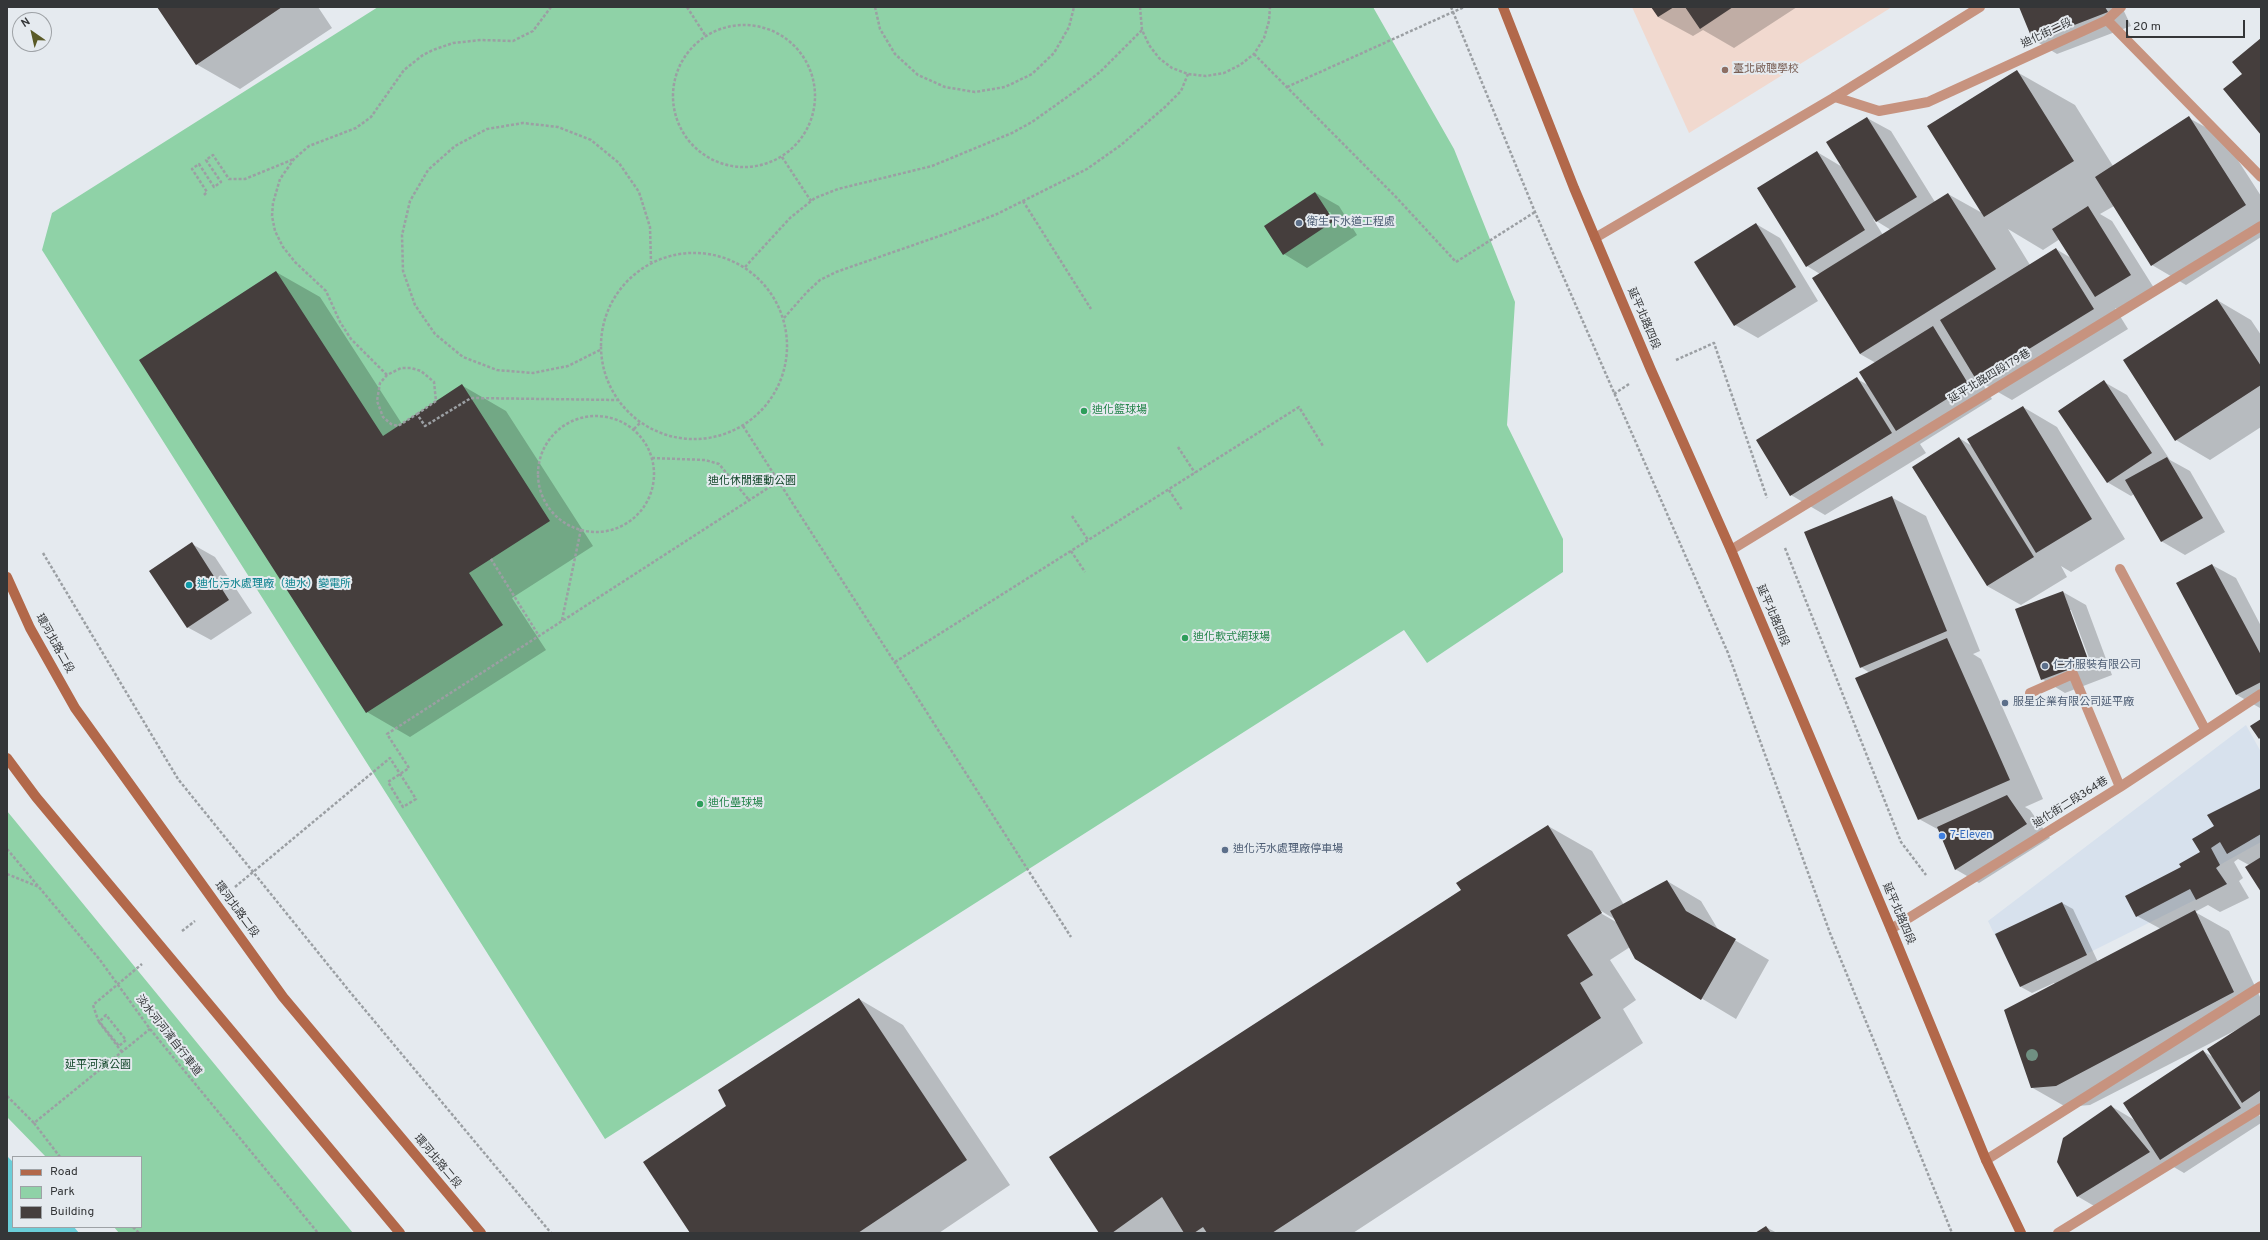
<!DOCTYPE html>
<html>
<head>
<meta charset="utf-8">
<style>
  body { margin:0 }
  #map { position:relative; width:2268px; height:1240px; overflow:hidden; background:#e5eaef; font-family:Overpass,sans-serif }
  canvas { display:block }
  .frame { position:absolute; inset:0; border:8px solid #343638; pointer-events:none }
  .legend { position:absolute; left:12px; top:1156px; width:130px; height:72px; box-sizing:border-box; background:#e5eaef; border:1px solid #9ea2a6; margin:0; padding:5px 7px; list-style:none; font-size:12px; color:#343638 }
  .legend li { display:flex; align-items:center; gap:8px; height:20px }
  .legend b { width:20px; border:1px solid #9ea2a6 }
  .north { position:absolute; left:12px; top:12px; width:40px; height:40px; box-sizing:border-box; background:#e5eaef; border:1px solid #9ea2a6; border-radius:50%; rotate:326deg; font-size:11px; font-weight:700; line-height:16px; text-align:center; color:#343638 }
  .north::after { content:''; display:block; margin:auto; width:14px; height:18px; background:#5a5a27; clip-path:polygon(50% 0,100% 100%,50% 72%,0 100%) }
  .scale { position:absolute; left:2126px; top:20px; width:119px; height:18px; box-sizing:border-box; border:2px solid #343638; border-top:0; padding-left:5px; font-size:12px; line-height:14px; white-space:nowrap; color:#343638; -webkit-text-stroke:3px #e5eaef; paint-order:stroke }
</style>
</head>
<body>
<div id="map">
<canvas width="2268" height="1240"></canvas>
<div class="frame"></div>
<ul class="legend">
<li><b style="height:5px;background:#b2684a"></b>Road</li>
<li><b style="height:11px;background:#8fd2a7"></b>Park</li>
<li><b style="height:11px;background:#453e3d"></b>Building</li>
</ul>
<div class="north">N</div>
<div class="scale">20 m</div>
</div>
<script>
const g = document.querySelector('canvas').getContext('2d');
g.lineJoin = 'round';
function fillPath(path, color) { g.fillStyle = color; g.fill(path, 'evenodd'); }
const toPath = rows => new Path2D(rows.map(r => 'M' + r).join(''));
function strokePath(path, color, width, dash) { g.strokeStyle = color; g.lineWidth = width; g.lineCap = dash ? 'butt' : 'round'; g.setLineDash(dash || []); g.stroke(path); }
function write(font, color, halo, rows, align = 'center') {
  g.font = font + ' Overpass,"Noto Sans TC",sans-serif'; g.lineWidth = 4; g.setLineDash([]); g.textBaseline = 'middle'; g.strokeStyle = halo; g.fillStyle = color; for (const [text, x, y, turn = 0] of rows) {
    g.save(); g.translate(x, y); g.rotate((+turn || 0) * Math.PI / 180); g.textAlign = isNaN(turn) ? turn : align; if (halo) g.strokeText(text, 0, 0); g.fillText(text, 0, 0); g.restore();
  }
}
fillPath(toPath([
  [2246,725,2261,752,2261,842,2216,867,2227,884,2020,987,1988,921]
]), '#d7e1ed');
fillPath(toPath([
  [1632,7,1892,7,1689,133]
]), '#f1d9cf');
fillPath(toPath([
  [378,7,1373,7,1454,149,1515,302,1507,425,1563,539,1563,572,1427,663,1404,630,605,1139,42,250,52,213],
  [7,811,353,1233,119,1233,114,1227,141,1227,141,1157,46,1157,7,1117]
]), '#8fd2a7');
fillPath(toPath([
  [7,1156,13,1162,13,1227,74,1227,79,1233,7,1233]
]), '#6bced9');
fillPath(toPath([
  [158,7,318,7,332,28,240,89,196,64],
  [1652,7,1797,7,1734,48,1703,30,1693,36,1658,17],
  [2021,7,2122,7,2131,26,2057,54,2034,40],
  [2017,72,2075,105,2113,166,2189,118,2223,137,2261,196,2261,237,2186,285,2152,265,2114,206,2100,214,2112,221,2154,288,2119,310,2115,308,2128,329,2012,400,1982,383,1992,399,1920,444,1926,453,1825,515,1791,495,1857,379,1868,385,1876,363,1860,354,1820,274,1807,266,1817,152,1844,168,1867,118,1891,131,1935,202,1948,194,1984,214],
  [1873,219,1891,230,1883,235],
  [2008,229,2043,250,2060,239,2071,258,2056,249,2030,265],
  [1316,193,1339,206,1357,235,1307,268,1284,254],
  [1327,212,1330,212,1338,225,1336,226],
  [1756,224,1780,238,1818,301,1758,338,1735,325],
  [276,272,320,297,402,424,463,386,506,411,593,546,512,598,546,650,410,737,367,712],
  [2217,300,2251,320,2261,335,2261,427,2210,460,2176,440],
  [2104,382,2127,395,2170,460,2190,471,2225,532,2185,555,2161,541,2134,494,2131,496,2107,482],
  [2023,407,2057,427,2125,539,2071,572,2061,566,2067,577,2021,605,1987,586,1959,438,1972,446],
  [1891,497,1926,516,1980,651,1973,654,1981,659,2043,799,2025,807,2030,810,2050,838,1979,883,1955,869,1939,830,1919,819,1870,673,1861,667],
  [192,544,215,557,252,613,211,640,187,627],
  [2212,565,2236,578,2261,626,2260,708,2237,695],
  [2063,592,2086,605,2112,675,2065,693,2042,679],
  [2069,610,2071,610,2092,666,2090,667],
  [2261,789,2261,890,2249,865,2238,859,2234,862,2243,878,2239,881,2249,898,2220,912,2208,905,2195,912,2229,931,2261,999,2261,1113,2256,1110,2261,1118,2261,1123,2184,1173,2172,1166,2101,1210,2077,1196,2111,1106,2136,1121,2203,1051,2213,1057,2242,1027,2090,1105,2066,1107,2031,1087,2055,984,2054,983,2032,993,2021,987,2062,903,2073,909,2098,962,2161,929,2137,916,2182,867,2201,853,2215,827],
  [1548,826,1592,851,1624,905,1667,881,1701,901,1719,931,1769,960,1736,1019,1636,959,1630,947,1610,960,1636,1000,1623,1009,1643,1043,1353,1233,1100,1233,1462,890],
  [1598,909,1616,920,1616,922,1597,911],
  [859,999,903,1025,1010,1185,939,1233,691,1233,728,1106],
  [1766,1227,1777,1233,1757,1233]
]), '#0003');
fillPath(toPath([
  [157,7,282,7,196,65],
  [1651,7,1674,7,1658,17],
  [1685,7,1733,7,1700,29],
  [2019,7,2105,7,2108,12,2033,41],
  [2261,38,2261,135,2223,89,2242,74,2232,62],
  [2017,70,2074,161,1984,217,1927,126],
  [2189,116,2246,205,2151,266,2095,177],
  [1867,117,1917,197,1876,222,1826,142],
  [1817,151,1865,230,1806,267,1757,188],
  [1315,192,1334,221,1283,255,1264,226],
  [1948,193,1996,269,1860,354,1812,278],
  [2088,206,2131,275,2095,297,2052,229],
  [1756,223,1796,287,1734,326,1694,262],
  [2056,248,2094,309,1977,381,1940,320],
  [276,271,383,436,462,384,550,521,469,573,503,625,366,713,139,360],
  [2217,299,2261,366,2261,385,2175,441,2123,360],
  [1933,326,1969,385,1896,431,1859,372],
  [1857,377,1892,433,1790,496,1756,440],
  [2104,380,2152,453,2107,483,2058,411],
  [2023,406,2092,519,2036,553,1967,439],
  [1959,437,2034,557,1987,586,1912,467],
  [2167,457,2203,518,2161,542,2125,480],
  [1892,496,1947,631,1860,668,1804,532],
  [192,542,229,600,187,628,149,571],
  [2212,564,2261,655,2261,682,2236,695,2176,583],
  [2063,591,2089,662,2041,680,2015,609],
  [1947,638,2010,780,1918,820,1855,678],
  [2261,719,2261,737,2259,739,2250,726],
  [2261,788,2261,834,2227,854,2220,842,2211,848,2220,865,2216,868,2227,884,2196,900,2190,889,2136,917,2125,896,2181,867,2179,864,2200,852,2192,839,2214,826,2207,815],
  [2007,795,2027,824,1955,870,1937,827],
  [1548,825,1602,913,1567,935,1593,975,1580,983,1601,1018,1272,1233,1207,1233,1203,1227,1194,1233,1184,1233,1162,1197,1112,1233,1099,1233,1049,1157,1461,890,1456,883],
  [2261,857,2261,892,2245,867],
  [1667,880,1686,911,1736,939,1701,1000,1635,959,1610,911],
  [2062,902,2087,955,2020,987,1995,934],
  [2195,910,2234,992,2056,1086,2031,1088,2004,1010],
  [859,998,967,1160,858,1233,690,1233,643,1162,726,1106,718,1090],
  [2261,1014,2261,1090,2242,1103,2207,1049],
  [2203,1050,2241,1108,2160,1160,2123,1103],
  [2111,1105,2150,1152,2077,1197,2057,1162,2063,1138],
  [1766,1226,1771,1233,1755,1233]
]), '#453e3d');
strokePath(toPath([
  [687,7,705,35],
  [875,7,880,29,895,54,918,75,945,87,975,92,1005,87,1032,74,1054,53,1069,27,1074,7],
  [1140,7,1142,30,1149,45,1159,58,1172,68,1188,74,1206,76,1224,73,1240,65,1254,54,1264,38,1269,21,1270,7],
  [1451,7,1535,212,1728,653,1830,933,1952,1233],
  '673 96a71 71 0 1 1 142 0a71 71 0 1 1-142 0Z',
  [1254,54,1396,197,1456,262,1535,212],
  [1287,87,1464,7],
  [782,157,811,201],
  [204,195,207,192,192,169,199,164,214,187,221,182,206,160,213,155,229,179,245,179,294,159],
  [1023,201,1091,309],
  '601 346a93 93 0 1 1 186 0a93 93 0 1 1-186 0Z',
  [745,267,790,218,815,198,838,189,932,166,1012,133,1032,122,1077,90,1100,72,1142,30],
  [784,318,807,292,820,280,836,272,951,232,997,214,1087,169,1121,145,1165,107,1181,91,1188,74],
  [600,350,568,366,533,373,497,370,463,357,435,334,415,305,403,271,402,235,410,201,428,170,455,146,487,129,523,123,558,127,591,140,619,163,639,192,650,227,651,262],
  [1676,360,1714,343,1767,498],
  [387,375,351,339,340,322,326,291,295,262,283,247,275,231,272,216,273,203,280,179,294,159,309,146,356,128,371,117,404,70,423,55,433,50,453,43,481,40,513,41,533,31,551,7],
  [1614,394,1629,384],
  [417,414,436,401,434,382,421,371,411,368,401,368,387,375,380,383,377,401,383,417,391,424,398,426,417,414,425,426,471,398,617,400],
  '538 474a58 58 0 1 1 116 0a58 58 0 1 1-116 0Z',
  [743,426,1071,937],
  [634,429,640,423],
  [1178,447,1195,473],
  [652,458,705,460,719,464,749,500],
  [1169,490,1182,510],
  [1072,516,1088,540],
  [1785,548,1901,842,1926,875],
  [1071,551,1085,572],
  [43,553,178,779,350,992,551,1233],
  [491,559,539,636],
  [562,620,581,529],
  [895,662,1299,407,1323,446],
  [7,849,100,960,150,1029,318,1233],
  [7,874,39,887],
  [235,887,390,758,416,799,403,807,388,782,409,768,387,734,779,481],
  [182,931,195,921],
  [122,1052,99,1022,106,1015,126,1040,119,1046,98,1020,93,1005,142,964],
  [7,1096,34,1123,150,1029],
  [34,1123,60,1157],
  [133,1227,139,1233]
]), '#9b9fa3', 2.5, [3, 2]);
strokePath(toPath([
  [1595,238,1835,97,1980,7],
  [1731,550,2261,226],
  [2120,569,2205,729],
  [2030,693,2073,674,2120,787],
  [1891,929,2120,787,2261,694],
  [1986,1160,2261,986],
  [2058,1233,2261,1108]
]), '#c7937f', 10);
strokePath(toPath([
  [2107,20,2121,7],
  [1835,97,1879,111,1928,102,2107,20,2261,177]
]), '#c7937f', 10);
strokePath(toPath([
  [1503,7,1574,188,1651,370,1731,550,1891,929,1986,1160,2021,1233],
  [7,577,30,628,75,708,283,997,481,1233],
  [7,758,36,797,400,1233]
]), '#b2684a', 10);
g.fillStyle = '#709082';
for (const [x, y] of [
  [2032,1055]
]) { g.beginPath(); g.arc(x, y, 6, 0, 2 * Math.PI); g.fill(); }
for (const [x, y, r, color] of [
  [1725,70,4,"#8d6e63"],
  [1299,223,4,"#5c6f8a"],
  [1084,411,4,"#2e9e5b"],
  [189,585,4,"#0f9aa8"],
  [1185,638,4,"#2e9e5b"],
  [2045,666,4,"#5c6f8a"],
  [2005,703,4,"#5c6f8a"],
  [700,804,4,"#2e9e5b"],
  [1942,836,4,"#3f7fe0"],
  [1225,850,4,"#5c6f8a"]
]) { const dot = new Path2D(); dot.arc(x, y, r, 0, 2 * Math.PI); g.fillStyle = color; g.fill(dot); strokePath(dot, '#e5eaef', 1.5); }
write('11px', '#343638', '#e5eaef', [
  ["迪化街二段",2047,34,-25],
  ["延平北路四段",1643,319,67],
  ["延平北路四段179巷",1990,377,-31],
  ["延平北路四段",1772,616,67],
  ["環河北路二段",54,644,61],
  ["迪化街二段364巷",2071,803,-32],
  ["環河北路二段",236,910,54],
  ["延平北路四段",1898,914,67],
  ["淡水河河濱自行車道",168,1036,52],
  ["環河北路二段",437,1162,50]
]);
write('11px', '#785e54', '#e5eaef', [
  ["臺北啟聰學校",1733,70]
], 'left');
write('11px', '#4e5e75', '#e5eaef', [
  ["衛生下水道工程處",1307,223],
  ["仁才服裝有限公司",2053,666],
  ["服星企業有限公司延平廠",2013,703],
  ["迪化汚水處理廠停車場",1233,850]
], 'left');
write('11px', '#27864d', '#e5eaef', [
  ["迪化籃球場",1092,411],
  ["迪化軟式網球場",1193,638],
  ["迪化壘球場",708,804]
], 'left');
write('11px', '#114629', '#e5eaef', [
  ["迪化休閒運動公園",752,482],
  ["延平河濱公園",98,1066]
]);
write('11px', '#0d838f', '#e5eaef', [
  ["迪化污水處理廠（迪水）變電所",197,585]
], 'left');
write('11px', '#366cbe', '#e5eaef', [
  ["7-Eleven",1950,836]
], 'left');
</script>
</body>
</html>
